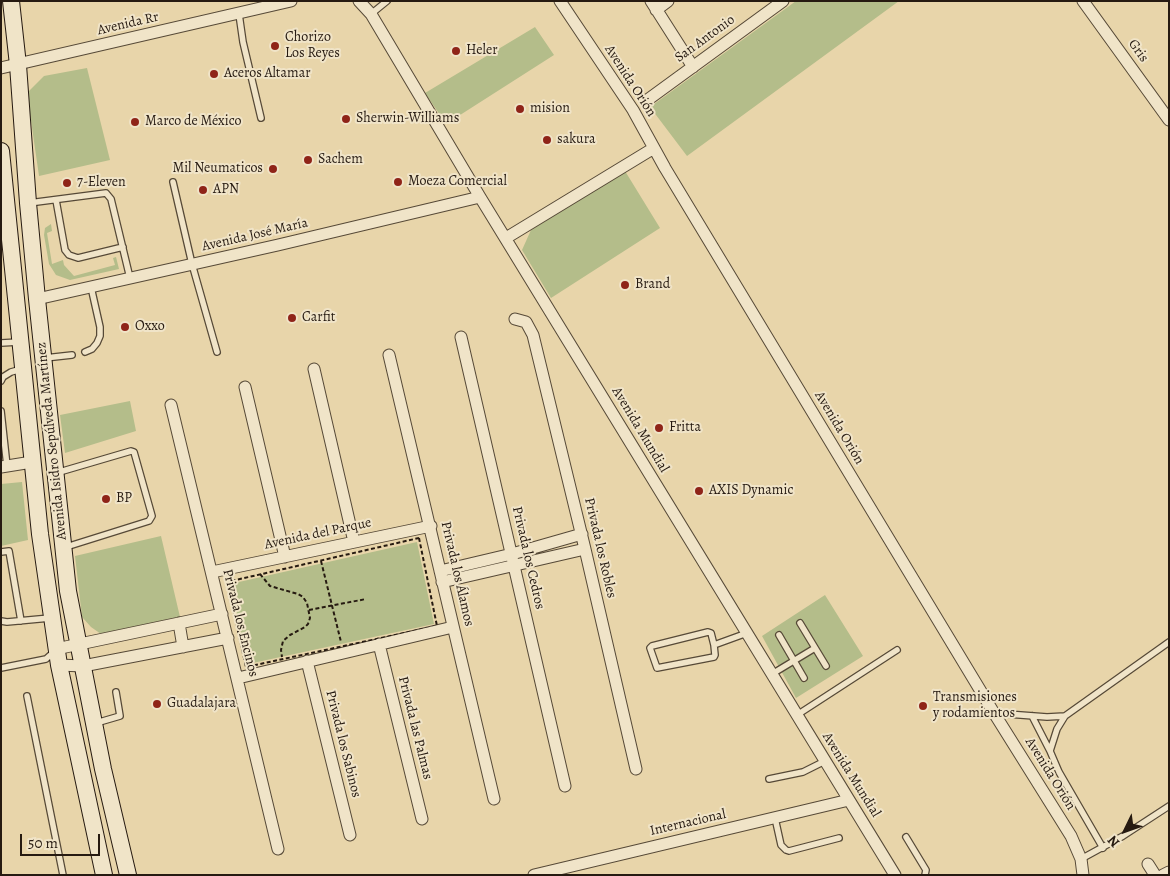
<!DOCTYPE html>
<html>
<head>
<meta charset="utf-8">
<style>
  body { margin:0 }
  #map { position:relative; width:1170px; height:876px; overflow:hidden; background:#e8d5aa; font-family:Alegreya,serif }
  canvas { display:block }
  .frame { position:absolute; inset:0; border:2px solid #261a11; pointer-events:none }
  .north { position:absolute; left:1100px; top:806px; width:50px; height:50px; -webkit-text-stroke:4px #f0e4c8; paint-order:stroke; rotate:228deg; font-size:14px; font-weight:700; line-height:20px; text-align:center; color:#261a11 }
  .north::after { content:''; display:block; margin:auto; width:18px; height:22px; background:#261a11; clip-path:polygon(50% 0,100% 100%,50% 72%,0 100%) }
  .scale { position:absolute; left:20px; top:834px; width:80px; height:22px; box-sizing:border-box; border:2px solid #261a11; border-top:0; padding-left:6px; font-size:15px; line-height:18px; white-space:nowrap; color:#261a11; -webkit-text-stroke:4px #f0e4c8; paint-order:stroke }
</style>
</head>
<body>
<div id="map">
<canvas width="1170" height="876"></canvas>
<div class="frame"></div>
<div class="north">N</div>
<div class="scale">50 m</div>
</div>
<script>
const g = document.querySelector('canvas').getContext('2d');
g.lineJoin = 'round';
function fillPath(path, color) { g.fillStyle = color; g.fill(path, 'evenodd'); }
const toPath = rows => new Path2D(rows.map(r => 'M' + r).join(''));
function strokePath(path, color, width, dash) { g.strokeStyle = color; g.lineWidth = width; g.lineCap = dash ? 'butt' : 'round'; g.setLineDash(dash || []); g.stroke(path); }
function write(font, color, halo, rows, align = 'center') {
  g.font = font + ' Alegreya,serif'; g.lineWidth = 4; g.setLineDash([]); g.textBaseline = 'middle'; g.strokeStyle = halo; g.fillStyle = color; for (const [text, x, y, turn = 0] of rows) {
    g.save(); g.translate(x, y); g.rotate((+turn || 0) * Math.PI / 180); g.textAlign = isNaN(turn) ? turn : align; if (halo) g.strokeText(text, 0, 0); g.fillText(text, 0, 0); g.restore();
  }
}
fillPath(toPath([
  [796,1,899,1,687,156,650,107],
  [535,27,554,55,446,124,425,93],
  [87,68,110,160,39,176,27,93,44,76],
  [625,171,660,228,551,298,522,250,531,230],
  [51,224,52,231,47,233,52,264,63,260,64,265,74,276,115,265,113,258,116,257,119,269,70,280,56,275,49,264,44,235,45,228],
  [130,401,136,431,65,453,60,415],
  [22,482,28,540,1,546,1,484],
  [161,536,180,617,101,634,91,627,82,617,75,556],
  [417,542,434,624,248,664,230,584],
  [825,595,863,656,796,698,762,636]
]), '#b4bd8a');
const service = toPath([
  [239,14,243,42,261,118],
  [371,14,387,1],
  [173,182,192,264,217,352],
  [56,200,65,250,69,255,78,258,123,247],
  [29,203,106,193,111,199,130,278],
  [1,343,19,342],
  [85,352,92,349,97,343,100,336,100,327,91,287],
  [45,358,72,355],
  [1,381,3,377,11,372,22,369],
  [1,411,7,466],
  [56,473,131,451,134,452,152,516,149,521,66,547],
  [1,552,9,551,21,621],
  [1,621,7,622,50,618],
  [800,623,826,666],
  [779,635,804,678],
  [714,645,715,655,714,657,657,668,650,648,652,646,708,632,711,633,714,645,747,633],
  [1,668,46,659,55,651],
  [772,674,815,648],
  [27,696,63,875],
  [994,713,1047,717,1065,716,1169,642],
  [797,715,897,650],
  [1032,716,1050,751],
  [1065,716,1057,729,1050,751,1059,772,1103,848],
  [96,723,120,716,116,692],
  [769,779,803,772,825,761],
  [775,818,781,845,786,850,789,851,839,838],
  [906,837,926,870,925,875],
  [1081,859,1123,836,1169,806]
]);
const minor = toPath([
  [359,1,371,14,480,197,895,875],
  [560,1,633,110,665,168,994,713,1071,836,1081,859,1083,875],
  [651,1,693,67],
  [1083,1,1169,120],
  [656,10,668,1],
  [1,68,291,1],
  [646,101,783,1],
  [506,238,654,148],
  [37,299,278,245,480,197],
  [515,319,526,322,533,335,585,549,636,769],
  [461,337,565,786],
  [389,355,494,799],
  [314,369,354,542],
  [245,387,285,557],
  [171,405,278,849],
  [1,467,32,462],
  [440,571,512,554,582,534],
  [212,572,431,526],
  [442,582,585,549],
  [179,623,183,647],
  [379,644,422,819],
  [56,649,222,614],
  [307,661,350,835],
  [59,665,83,666,228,638],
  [238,678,453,627],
  [1148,864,1155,875],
  [534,875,849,800],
  [1163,875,1169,872]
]);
const secondary = toPath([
  [11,1,18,65,28,203,37,299,68,591,103,769,128,875],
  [1,151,40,534,59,665,104,875]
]);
strokePath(service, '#564937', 8);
strokePath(minor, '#564937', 13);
strokePath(secondary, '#261a11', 18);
strokePath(toPath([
  [419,538,437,626,246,667,227,582,419,538],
  [321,561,341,642],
  [260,574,270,586,298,594,303,597,307,603,310,618,308,624,305,627,290,635,283,641,281,650,282,657],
  [309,610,366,599]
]), '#261a11', 2, [4, 2.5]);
strokePath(service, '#f0e4c8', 5.5);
strokePath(minor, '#f0e4c8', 11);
strokePath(secondary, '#f0e4c8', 16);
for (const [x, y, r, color] of [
  [275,46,5,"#8f2418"],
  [456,51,5,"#8f2418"],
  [214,74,5,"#8f2418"],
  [520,109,5,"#8f2418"],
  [346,119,5,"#8f2418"],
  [135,122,5,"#8f2418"],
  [547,140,5,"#8f2418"],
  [308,160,5,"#8f2418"],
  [273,169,5,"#8f2418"],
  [398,182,5,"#8f2418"],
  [67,183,5,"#8f2418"],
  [203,190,5,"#8f2418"],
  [625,285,5,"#8f2418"],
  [292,318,5,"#8f2418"],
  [125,327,5,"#8f2418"],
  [659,428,5,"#8f2418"],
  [699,491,5,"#8f2418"],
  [106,499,5,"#8f2418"],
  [157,704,5,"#8f2418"],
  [923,706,5,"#8f2418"]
]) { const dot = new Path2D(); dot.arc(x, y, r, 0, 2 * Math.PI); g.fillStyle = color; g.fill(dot); strokePath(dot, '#f0e4c8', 2); }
write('14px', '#261a11', '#f0e4c8', [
  ["Avenida Rr",128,24,-13],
  ["San Antonio",705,39,-36],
  ["Gris",1138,51,54],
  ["Avenida Orión",630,81,57],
  ["Avenida José María",255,235,-13],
  ["Avenida Orión",839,428,59],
  ["Avenida Mundial",640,430,59],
  ["Avenida Isidro Sepúlveda Martínez",52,441,-96],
  ["Avenida del Parque",318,534,-12],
  ["Privada los Robles",600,548,77],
  ["Privada los Cedros",528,558,77],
  ["Privada los Álamos",457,574,77],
  ["Privada los Encinos",240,623,76],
  ["Privada las Palmas",415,728,76],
  ["Privada los Sabinos",343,744,76],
  ["Avenida Orión",1050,774,58],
  ["Avenida Mundial",851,775,58],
  ["Internacional",688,823,-13]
]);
write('14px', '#261a11', '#f0e4c8', [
  ["Chorizo",285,38],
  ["Los Reyes",285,54],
  ["Heler",466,51],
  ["Aceros Altamar",224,74],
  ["mision",530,109],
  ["Sherwin-Williams",356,119],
  ["Marco de México",145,122],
  ["sakura",557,140],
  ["Sachem",318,160],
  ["Mil Neumaticos",263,169,"right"],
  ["Moeza Comercial",408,182],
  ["7-Eleven",77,183],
  ["APN",213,190],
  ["Brand",635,285],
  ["Carfit",302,318],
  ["Oxxo",135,327],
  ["Fritta",669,428],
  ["AXIS Dynamic",709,491],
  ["BP",116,499],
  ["Transmisiones",933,698],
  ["y rodamientos",933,714],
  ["Guadalajara",167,704]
], 'left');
</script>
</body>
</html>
